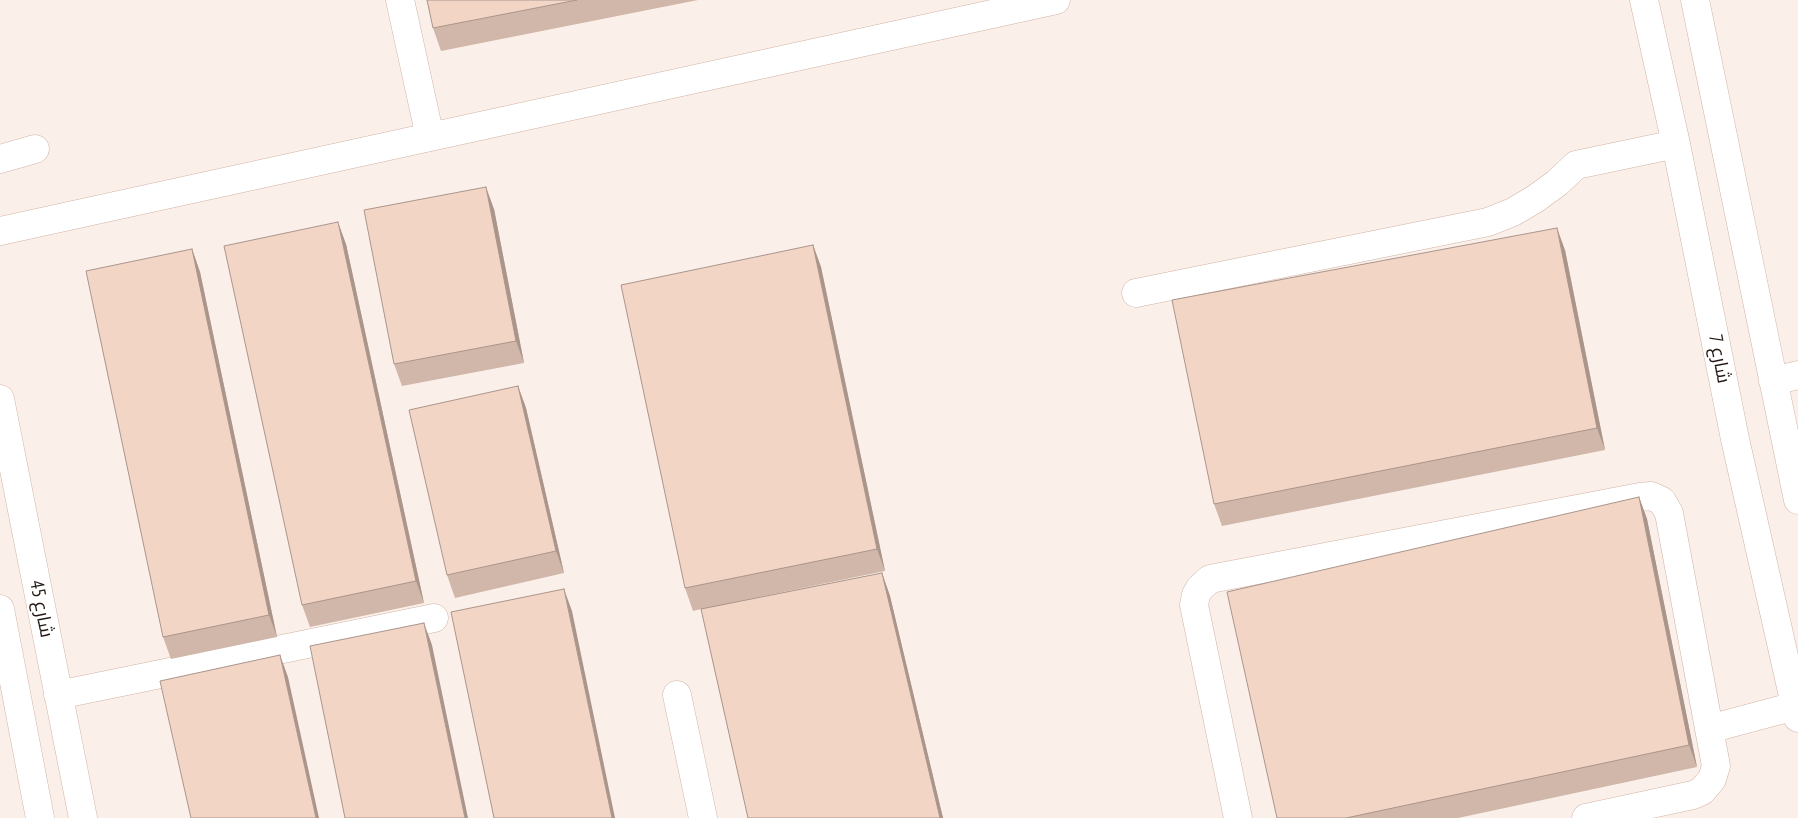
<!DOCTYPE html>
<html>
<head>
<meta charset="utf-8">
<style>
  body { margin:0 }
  canvas { display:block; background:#fbefe9 }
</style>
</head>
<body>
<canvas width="1798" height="818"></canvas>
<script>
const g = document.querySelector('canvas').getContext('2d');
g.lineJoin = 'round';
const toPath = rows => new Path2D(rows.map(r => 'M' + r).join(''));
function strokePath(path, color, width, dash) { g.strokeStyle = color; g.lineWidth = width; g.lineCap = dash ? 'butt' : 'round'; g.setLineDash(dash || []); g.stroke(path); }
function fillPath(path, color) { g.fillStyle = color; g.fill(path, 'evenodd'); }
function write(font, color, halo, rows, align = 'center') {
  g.font = font + ' "PT Sans Narrow",Cairo,sans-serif'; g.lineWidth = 4; g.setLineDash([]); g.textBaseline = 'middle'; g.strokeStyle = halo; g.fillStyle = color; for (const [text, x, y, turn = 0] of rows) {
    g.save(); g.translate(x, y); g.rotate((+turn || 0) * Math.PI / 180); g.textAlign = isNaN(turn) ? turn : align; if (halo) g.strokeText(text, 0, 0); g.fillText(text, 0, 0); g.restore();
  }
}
const minor = toPath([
  [400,0,430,137],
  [1644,0,1676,144,1735,439,1798,718],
  [1695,0,1798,500],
  [0,159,35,149],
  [0,231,1056,0],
  [1136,293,1488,222,1513,212,1535,199,1557,183,1576,165,1676,144],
  [1773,381,1798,375],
  [0,399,83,818],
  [0,609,40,818],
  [58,695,434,618],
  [677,695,703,818],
  [1709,729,1795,706],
  [1238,818,1194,605,1196,595,1200,588,1210,579,1640,497,1651,496,1662,501,1669,513,1716,766,1712,779,1702,791,1693,795,1586,818]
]);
strokePath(minor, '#d1b4a6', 29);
strokePath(minor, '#fff', 28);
fillPath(toPath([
  [427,0,698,0,441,51,433,28],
  [494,209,524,363,402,386,394,364],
  [346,244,424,603,310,627,302,605],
  [813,245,821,267,885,571,730,603,882,573,890,596,943,818,748,818,701,609,693,611,685,588],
  [192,249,200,272,277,637,171,659,163,637],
  [1565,250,1605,450,1222,526,1214,504],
  [518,386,526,408,564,573,455,598,447,575],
  [1639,497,1647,519,1697,767,1458,818,1277,818]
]), '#d1b7aa');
fillPath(toPath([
  [486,187,494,209,524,363,516,341],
  [338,222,346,244,424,603,416,581],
  [1557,228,1565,250,1605,450,1597,428],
  [813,245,821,267,885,571,877,549],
  [192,249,200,272,277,637,269,615],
  [518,386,526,408,564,573,556,551],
  [1639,497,1647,519,1697,767,1689,745],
  [882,573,890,596,943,818,940,818],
  [564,589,572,611,615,818,612,818],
  [424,623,432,645,468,818,465,818],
  [280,655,288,677,319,818,316,818]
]), '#aa958b');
const building = toPath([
  [427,0,577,0,433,28,427,0],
  [486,187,516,341,394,364,364,210,486,187],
  [338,222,416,581,302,605,224,246,338,222],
  [1557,228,1597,428,1214,504,1172,300,1557,228],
  [813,245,877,549,685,588,621,285,813,245],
  [192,249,269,615,163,637,86,271,192,249],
  [518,386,556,551,447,575,409,410,518,386],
  [1639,497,1689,745,1346,818,1277,818,1227,592,1639,497],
  [882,573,940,818,748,818,701,609,882,573],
  [564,589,612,818,494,818,451,612,564,589],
  [424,623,465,818,345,818,310,646,424,623],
  [280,655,316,818,191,818,160,681,280,655]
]);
fillPath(building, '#f3d5c6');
strokePath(building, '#aa958b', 1);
write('19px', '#231813', '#fff', [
  ["شارع 7",1719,359,79],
  ["شارع 45",41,609,79]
]);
</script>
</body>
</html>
